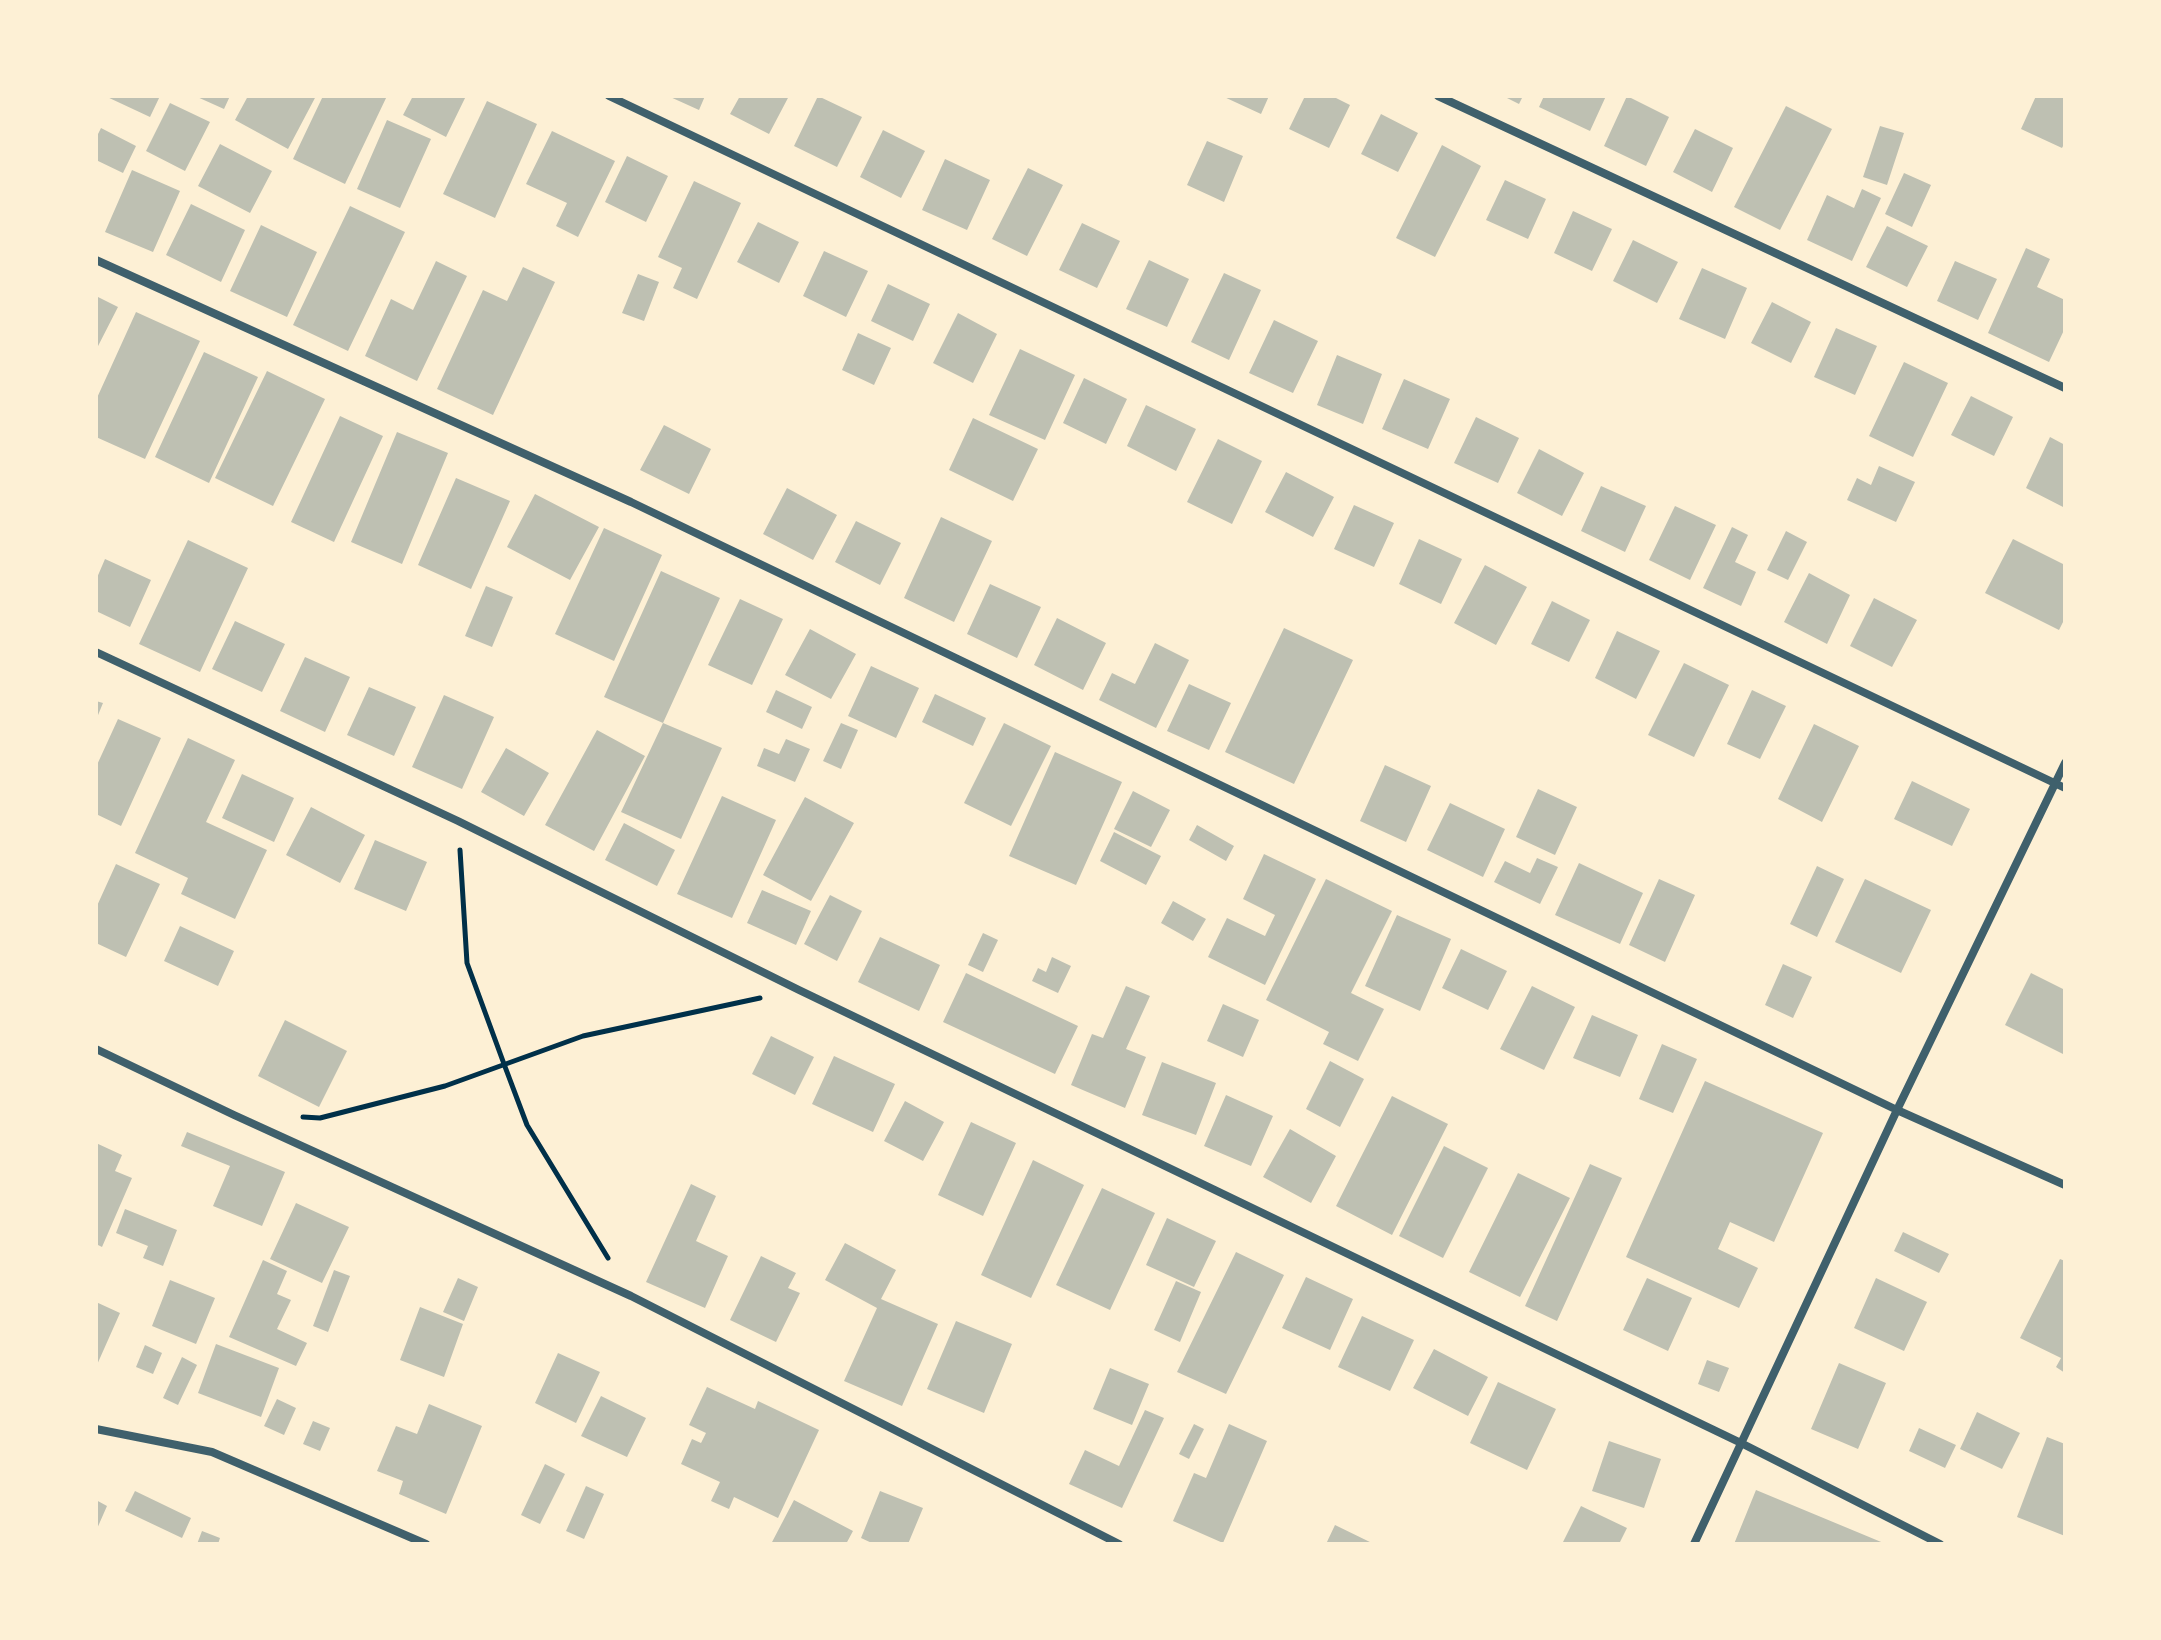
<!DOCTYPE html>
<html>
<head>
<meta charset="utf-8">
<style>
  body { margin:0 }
  #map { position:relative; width:2161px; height:1640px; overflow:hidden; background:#fdf0d5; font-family:Roboto,sans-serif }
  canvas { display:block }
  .frame { position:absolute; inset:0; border:98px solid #fdf0d5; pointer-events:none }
</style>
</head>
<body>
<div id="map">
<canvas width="2161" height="1640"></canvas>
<div class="frame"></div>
</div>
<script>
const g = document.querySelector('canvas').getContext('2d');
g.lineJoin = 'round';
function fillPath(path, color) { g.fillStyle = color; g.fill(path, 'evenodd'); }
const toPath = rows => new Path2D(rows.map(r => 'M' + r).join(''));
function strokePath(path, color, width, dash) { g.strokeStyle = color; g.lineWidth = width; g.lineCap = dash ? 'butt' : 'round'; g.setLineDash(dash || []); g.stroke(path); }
fillPath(toPath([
  [105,96,160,96,150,117],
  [195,96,230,96,224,109],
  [248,96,316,96,288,149,235,120],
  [323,96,387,96,345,184,293,159],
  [413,96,466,96,446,137,403,115],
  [668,96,705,96,699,110],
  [740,96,789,96,769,134,730,114],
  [818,96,862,117,837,167,794,146],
  [1222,96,1269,96,1261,114],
  [1305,96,1332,96,1350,105,1329,148,1289,129],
  [1503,96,1523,96,1519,104],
  [1544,96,1606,96,1590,131,1539,107],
  [1627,96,1669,117,1646,166,1604,146],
  [2036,96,2065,96,2065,142,2062,148,2021,129],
  [487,101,537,124,495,218,443,194],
  [170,103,210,122,185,171,146,151],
  [1786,106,1832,129,1780,230,1734,207],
  [1381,114,1418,133,1398,172,1361,154],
  [387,120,431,139,400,208,357,189],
  [1880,126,1904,133,1887,185,1863,177],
  [101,128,136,146,123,173,96,160,96,138],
  [1695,129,1733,148,1712,192,1673,172],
  [883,130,925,151,901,198,860,177],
  [552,131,615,161,578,237,556,226,567,203,526,184],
  [1207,141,1243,156,1224,202,1187,185],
  [220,144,272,171,250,213,198,186],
  [1442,145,1481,166,1435,257,1396,238],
  [627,156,668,176,646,222,605,202],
  [945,159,990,180,967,230,922,210],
  [1028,168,1063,185,1027,256,992,239],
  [132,170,180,191,153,252,105,232],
  [1904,173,1931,185,1912,227,1885,214],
  [1505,180,1546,199,1528,239,1486,220],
  [694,181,741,203,697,299,673,288,682,268,658,257],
  [1862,189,1881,198,1852,261,1807,240,1827,195,1854,208],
  [191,204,245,230,221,282,166,255],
  [350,206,405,232,348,351,293,325],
  [1573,211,1612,229,1592,271,1554,253],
  [758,222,799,242,779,283,737,262],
  [1082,223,1120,241,1097,288,1059,270],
  [261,225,317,252,287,317,230,291],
  [1887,226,1928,246,1907,287,1866,267],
  [1633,240,1678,262,1657,303,1613,281],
  [2026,248,2050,259,2037,287,2065,300,2065,328,2049,362,1988,333],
  [824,251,868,271,846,317,803,296],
  [1149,260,1189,279,1167,327,1126,309],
  [436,261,467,276,417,381,365,356,391,299,413,310],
  [1955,261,1997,279,1978,320,1937,301],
  [523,267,555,282,493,415,437,389,483,290,507,301],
  [1702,268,1747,288,1725,339,1679,319],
  [1224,273,1261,290,1229,360,1191,342],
  [638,274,659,282,644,321,622,313],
  [888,284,930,304,913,341,871,321],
  [96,296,118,307,96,350],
  [1772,302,1811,322,1791,363,1751,343],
  [136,312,200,341,145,459,96,437,96,400],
  [958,313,997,334,973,383,933,363],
  [1274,320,1318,341,1293,393,1249,373],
  [1836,328,1877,346,1855,395,1814,377],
  [858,333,891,348,874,385,842,370],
  [1020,349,1075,375,1045,440,989,415],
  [204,352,258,377,209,483,155,457],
  [1337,355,1382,374,1363,424,1317,405],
  [1904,362,1948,383,1913,457,1869,436],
  [267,371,325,399,273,506,215,478],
  [1084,378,1127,399,1106,444,1063,423],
  [1404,379,1450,399,1428,449,1382,429],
  [1971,396,2013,417,1994,456,1951,435],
  [1146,405,1196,429,1176,471,1127,446],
  [340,416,383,436,334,542,291,522],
  [1476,417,1519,438,1498,483,1454,463],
  [973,418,1038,449,1013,501,949,470],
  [664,425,711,449,689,494,640,470],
  [397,432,448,453,402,564,351,542],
  [2050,437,2065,445,2065,508,2026,488],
  [1218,439,1262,461,1232,524,1187,502],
  [1539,449,1584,473,1562,516,1517,493],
  [1879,466,1915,482,1896,522,1847,500,1857,478,1871,485],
  [1286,472,1334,497,1313,537,1265,512],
  [456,478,510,501,471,589,418,565],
  [1601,486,1646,506,1625,552,1581,531],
  [787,488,837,515,813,560,763,534],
  [535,494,599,527,570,580,507,547],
  [1354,505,1394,523,1374,567,1334,549],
  [1675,506,1716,525,1690,580,1649,560],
  [941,517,992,541,954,622,904,598],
  [856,521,901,543,880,585,835,562],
  [1732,527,1748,535,1735,562,1756,572,1741,606,1703,588],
  [604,528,662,555,614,661,555,634],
  [1786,531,1807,542,1788,580,1767,570],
  [1419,539,1462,559,1441,604,1399,584],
  [2013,539,2065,565,2065,618,2059,630,1985,593],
  [188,540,248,568,200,672,139,644],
  [105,559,151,580,130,627,96,611,96,580],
  [1485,565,1527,587,1496,645,1454,623],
  [661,571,720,598,663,723,604,697],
  [1809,573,1850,595,1827,644,1784,622],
  [990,584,1041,607,1017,658,967,634],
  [486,586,513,597,492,647,465,636],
  [1874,598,1917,620,1892,667,1850,646],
  [740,599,783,619,752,685,708,665],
  [1552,601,1590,620,1569,662,1531,644],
  [1057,618,1106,643,1083,690,1034,665],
  [235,621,285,644,262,692,212,669],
  [1284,628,1353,660,1294,784,1225,752],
  [810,629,856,654,831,699,785,675],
  [1617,631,1660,651,1636,699,1595,678],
  [1155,643,1189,660,1156,728,1099,700,1112,673,1135,684],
  [305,657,350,677,325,732,280,711],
  [1684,663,1729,685,1694,757,1648,735],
  [871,666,919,688,896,738,848,716],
  [1189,684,1231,703,1209,750,1167,731],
  [369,687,416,707,394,756,347,735],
  [776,690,812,707,802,729,766,712],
  [1752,690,1786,706,1760,759,1727,744],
  [935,694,986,718,973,746,922,722],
  [444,695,494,717,462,789,412,767],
  [96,701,103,703,96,720],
  [118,719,161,738,121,826,96,814,96,767],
  [663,723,722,748,681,839,621,812],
  [841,723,858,730,841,769,823,761],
  [1004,723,1051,746,1011,826,964,803],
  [1814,724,1859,746,1822,822,1778,799],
  [597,730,645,756,594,851,545,825],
  [188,738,235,760,206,822,267,850,235,919,181,894,188,878,135,853],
  [786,739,810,749,795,782,757,766,764,748,779,754],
  [506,748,549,773,524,816,481,792],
  [1055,752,1122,782,1076,885,1009,856],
  [1385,765,1431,786,1406,842,1360,821],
  [242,774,294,798,274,842,222,818],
  [1912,781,1970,809,1952,846,1894,819],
  [1538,789,1577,807,1555,855,1516,837],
  [1133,791,1170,810,1151,847,1114,829],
  [722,796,776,820,732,918,677,894],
  [805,797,854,823,811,901,763,875],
  [1450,803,1505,829,1483,877,1427,850],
  [311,807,365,835,340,883,286,855],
  [624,823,675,850,657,886,605,860],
  [1197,825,1234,846,1226,861,1189,840],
  [1114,832,1161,856,1146,885,1100,861],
  [375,840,427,862,406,911,354,889],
  [1264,854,1316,879,1265,985,1208,957,1227,918,1265,936,1275,915,1243,899],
  [1537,858,1558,867,1540,904,1494,882,1505,861,1530,873],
  [1579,863,1643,893,1620,944,1555,915],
  [116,864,160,884,126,957,96,943,96,908],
  [1817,866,1844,879,1817,937,1790,924],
  [1326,879,1392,911,1351,993,1384,1009,1358,1061,1323,1044,1329,1032,1266,1000],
  [1659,879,1695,895,1665,962,1629,945],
  [1865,879,1931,910,1901,973,1835,942],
  [762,890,811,911,796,945,747,923],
  [830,895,862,911,837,961,804,944],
  [1173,901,1206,919,1193,941,1161,923],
  [1397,915,1451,939,1420,1011,1365,986],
  [180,926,234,951,218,986,164,961],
  [983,933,998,940,983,972,968,965],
  [880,937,940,965,919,1011,858,982],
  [1461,949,1507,971,1488,1010,1442,988],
  [1052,957,1071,966,1058,993,1032,981,1038,968,1046,972],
  [1783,964,1812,977,1793,1018,1765,1005],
  [966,973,1078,1026,1055,1074,943,1022],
  [2031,973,2065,990,2065,1055,2005,1025],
  [1126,986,1150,996,1126,1049,1146,1057,1125,1108,1071,1085,1092,1034,1103,1038],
  [1532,986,1575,1007,1544,1070,1500,1049],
  [1223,1004,1259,1020,1243,1057,1207,1041],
  [1592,1015,1638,1035,1620,1077,1573,1058],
  [285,1020,347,1051,319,1107,258,1076],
  [771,1036,814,1057,795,1095,752,1074],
  [1662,1044,1697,1059,1673,1113,1639,1099],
  [834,1056,895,1084,873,1132,812,1104],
  [1330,1061,1364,1079,1340,1127,1306,1109],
  [1162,1062,1216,1083,1196,1135,1142,1115],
  [1705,1081,1823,1133,1774,1242,1730,1222,1718,1249,1758,1268,1739,1308,1626,1257],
  [1226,1095,1273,1116,1251,1166,1204,1146],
  [1392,1096,1448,1124,1392,1235,1336,1206],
  [905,1101,944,1122,923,1161,884,1141],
  [971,1122,1016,1143,983,1216,938,1195],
  [1290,1129,1336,1156,1311,1203,1263,1177],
  [187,1132,285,1172,262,1226,213,1206,230,1166,181,1146],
  [96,1143,122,1155,115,1171,132,1178,102,1247,96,1244],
  [1444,1146,1488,1168,1443,1258,1399,1236],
  [1033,1160,1084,1185,1031,1298,981,1275],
  [1590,1164,1622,1178,1557,1321,1525,1306],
  [1518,1173,1570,1198,1520,1297,1469,1272],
  [691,1184,716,1196,696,1241,728,1256,705,1308,646,1282],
  [1102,1188,1155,1213,1110,1310,1056,1285],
  [296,1203,349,1227,322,1283,270,1259],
  [125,1209,177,1230,163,1266,143,1258,148,1246,116,1233],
  [1167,1218,1216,1241,1194,1287,1146,1265],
  [1903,1232,1949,1254,1939,1273,1894,1251],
  [845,1243,896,1270,881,1299,938,1324,902,1406,844,1381,877,1308,825,1280],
  [1236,1252,1284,1275,1226,1394,1177,1372],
  [761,1256,796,1273,788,1288,800,1293,776,1342,730,1320],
  [2060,1259,2065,1261,2065,1373,2056,1367,2061,1358,2020,1338],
  [263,1260,287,1271,277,1294,291,1300,277,1329,307,1343,296,1366,229,1337],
  [334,1270,350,1276,328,1332,313,1326],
  [1306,1277,1353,1299,1330,1350,1282,1328],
  [458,1278,478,1287,464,1321,443,1312],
  [1647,1278,1692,1298,1668,1351,1623,1330],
  [1876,1278,1927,1302,1904,1351,1854,1328],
  [170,1280,215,1298,196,1344,152,1326],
  [1176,1281,1201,1292,1180,1342,1154,1330],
  [96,1302,120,1313,96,1367],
  [420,1307,463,1324,444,1377,400,1360],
  [1362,1316,1414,1340,1390,1391,1338,1367],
  [956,1321,1012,1344,984,1413,927,1389],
  [216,1344,279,1368,261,1417,198,1393],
  [145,1345,162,1353,153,1374,136,1367],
  [1434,1349,1488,1377,1468,1416,1413,1388],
  [558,1353,600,1372,576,1423,535,1403],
  [182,1357,197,1365,178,1405,163,1398],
  [1707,1360,1729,1368,1719,1392,1698,1384],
  [1839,1363,1886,1383,1858,1449,1811,1429],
  [1110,1368,1149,1384,1132,1425,1093,1409],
  [1498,1382,1556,1409,1527,1470,1470,1443],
  [707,1387,755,1409,758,1401,819,1430,778,1518,734,1497,729,1509,711,1501,720,1482,681,1464,692,1439,701,1443,706,1433,689,1425],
  [601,1396,646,1418,627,1457,581,1436],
  [277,1399,296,1408,284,1435,264,1426],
  [429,1404,482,1426,446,1514,399,1494,403,1481,377,1471,396,1426,417,1434],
  [1145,1410,1164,1418,1122,1508,1069,1484,1085,1450,1119,1466],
  [1977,1412,2020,1433,2002,1469,1960,1449],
  [313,1421,330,1428,320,1451,303,1444],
  [1194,1424,1204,1429,1189,1459,1179,1454],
  [1229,1424,1267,1441,1223,1543,1173,1521,1194,1473,1206,1478],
  [1919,1428,1956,1445,1945,1468,1909,1451],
  [2047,1437,2065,1444,2065,1536,2017,1517],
  [1609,1441,1661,1459,1644,1508,1592,1491],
  [545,1464,565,1474,540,1524,521,1515],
  [586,1486,604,1494,584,1539,566,1531],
  [1756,1490,1886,1544,1734,1544],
  [135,1491,191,1518,182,1538,125,1511],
  [880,1491,923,1508,908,1544,874,1544,861,1538],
  [96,1500,107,1506,96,1531],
  [794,1500,853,1531,846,1544,771,1544],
  [1581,1506,1627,1528,1619,1544,1562,1544],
  [1335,1525,1374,1544,1326,1544],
  [202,1531,220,1538,218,1544,197,1544]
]), '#bec0b2');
strokePath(toPath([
  [460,850,467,963,504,1064,527,1125,608,1258],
  [303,1117,320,1118,445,1086,583,1036,760,998]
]), '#003049', 5);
strokePath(toPath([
  [609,96,2065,788],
  [1438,96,2065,388],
  [96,260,631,502,1897,1110,2065,1185],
  [96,652,458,821,799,990,1741,1443,1940,1544],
  [96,1049,234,1115,631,1296,1119,1544],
  [96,1429,212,1452,426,1544],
  [1694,1544,1897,1110,2065,763]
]), '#3f606c', 8);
</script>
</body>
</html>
